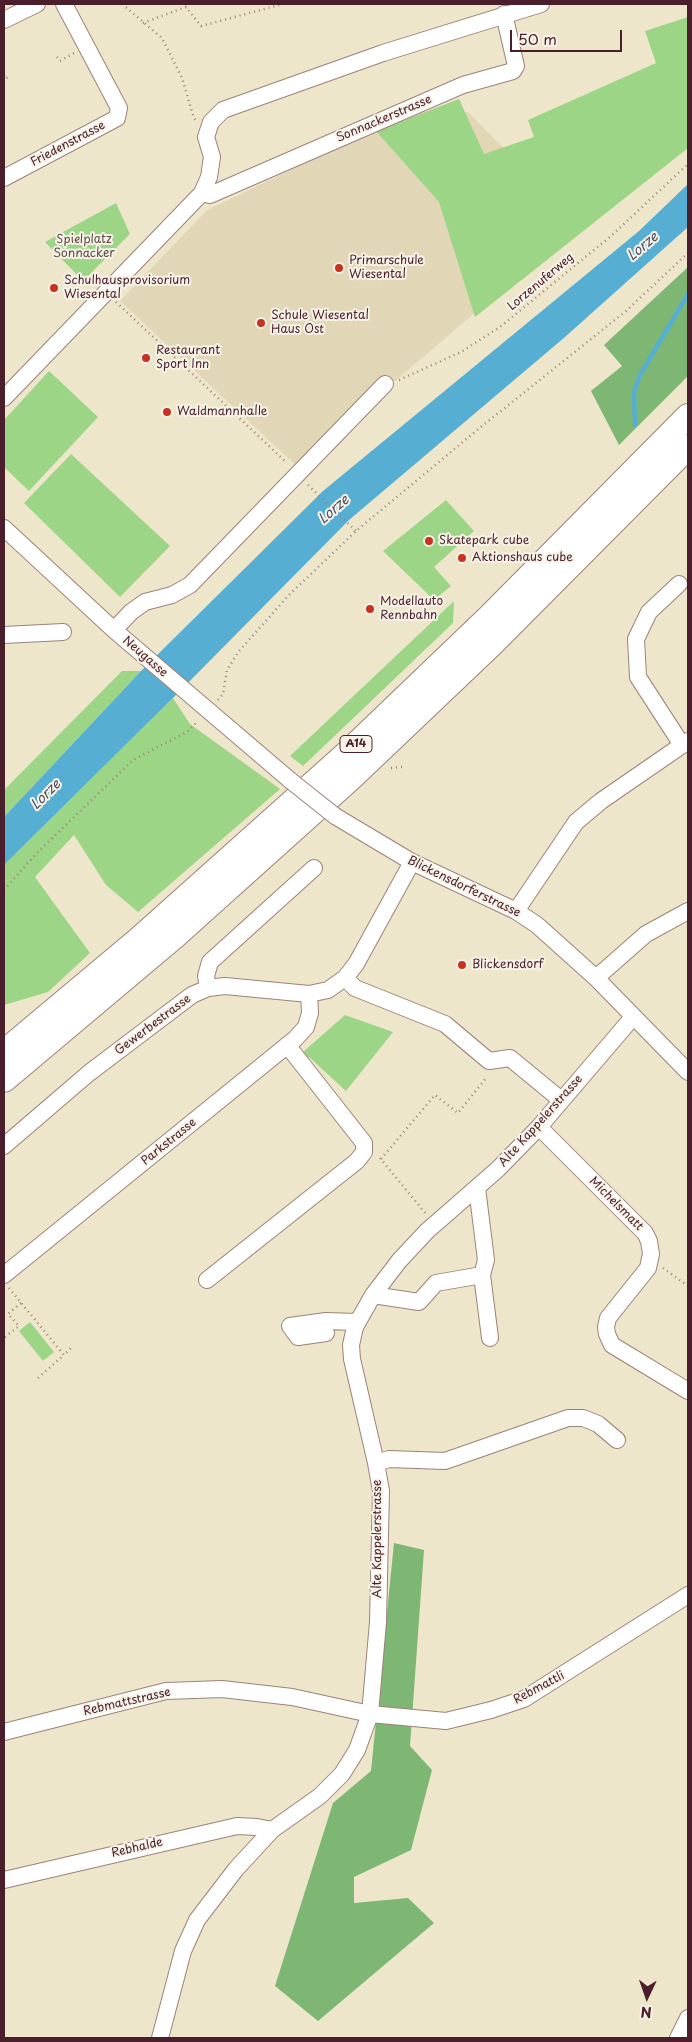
<!DOCTYPE html>
<html>
<head>
<meta charset="utf-8">
<style>
  body { margin:0 }
  #map { position:relative; width:692px; height:2042px; overflow:hidden; background:#eee6ca; font-family:"Playpen Sans",sans-serif }
  canvas { display:block }
  .frame { position:absolute; inset:0; border:5px solid #4a1f2b; pointer-events:none }
  .north { position:absolute; left:622px; top:1972px; width:50px; height:50px; -webkit-text-stroke:4px #f7f3e8; paint-order:stroke; rotate:183deg; font-size:14px; font-weight:700; line-height:20px; text-align:center; color:#4a1f2b }
  .north::after { content:''; display:block; margin:auto; width:18px; height:22px; background:#4a1f2b; clip-path:polygon(50% 0,100% 100%,50% 72%,0 100%) }
  .scale { position:absolute; left:510px; top:30px; width:112px; height:22px; box-sizing:border-box; border:2px solid #4a1f2b; border-top:0; padding-left:6px; font-size:15px; line-height:18px; white-space:nowrap; color:#4a1f2b; -webkit-text-stroke:4px #f7f3e8; paint-order:stroke }
</style>
</head>
<body>
<div id="map">
<canvas width="692" height="2042"></canvas>
<div class="frame"></div>
<div class="north">N</div>
<div class="scale">50 m</div>
</div>
<script>
const g = document.querySelector('canvas').getContext('2d');
g.lineJoin = 'round';
function fillPath(path, color) { g.fillStyle = color; g.fill(path, 'evenodd'); }
const toPath = rows => new Path2D(rows.map(r => 'M' + r).join(''));
function strokePath(path, color, width, dash) { g.strokeStyle = color; g.lineWidth = width; g.lineCap = dash ? 'butt' : 'round'; g.setLineDash(dash || []); g.stroke(path); }
function write(font, color, halo, rows, align = 'center') {
  g.font = font + ' "Playpen Sans",sans-serif'; g.lineWidth = 4; g.setLineDash([]); g.textBaseline = 'middle'; g.strokeStyle = halo; g.fillStyle = color; for (const [text, x, y, turn = 0] of rows) {
    g.save(); g.translate(x, y); g.rotate((+turn || 0) * Math.PI / 180); g.textAlign = isNaN(turn) ? turn : align; if (halo) g.strokeText(text, 0, 0); g.fillText(text, 0, 0); g.restore();
  }
}
fillPath(toPath([
  [468,112,579,224,382,392,301,470,120,301,207,210,371,132]
]), '#e1d7b7');
fillPath(toPath([
  [688,17,688,148,475,317,439,202,376,131,459,99,484,154,534,137,528,120,656,63,645,31],
  [116,203,130,234,83,281,45,242],
  [49,371,98,417,29,491,4,467,4,420],
  [71,454,170,546,120,597,24,503],
  [446,500,474,531,434,567,451,586,434,600,383,551],
  [454,601,453,623,303,766,290,756],
  [122,671,141,671,4,817,4,790],
  [173,698,190,724,280,789,138,912,106,885,74,835,35,877,90,953,48,992,4,1005,4,865],
  [345,1015,393,1032,346,1091,309,1057,304,1058,303,1052],
  [30,1322,54,1352,43,1361,19,1331]
]), '#9dd587');
fillPath(toPath([
  [688,267,688,376,619,445,591,391,622,366,604,345],
  [394,1543,424,1550,410,1746,432,1770,411,1850,354,1877,354,1903,408,1898,434,1923,318,2021,275,1986,333,1803,371,1771]
]), '#7eb674');
fillPath(toPath([
  [688,184,688,227,565,337,349,520,173,698,4,865,4,817,141,671,323,491,639,231]
]), '#56afd3');
strokePath(toPath([
  [635,425,634,392,640,375,688,294]
]), '#56afd3', 4.5);
const minor = toPath([
  [4,20,37,4],
  [4,178,117,118,119,108,64,4],
  [202,193,210,195,463,85,513,71,516,66,504,14],
  [4,398,202,193,209,177,212,157,206,137,211,122,223,110,383,53,541,4],
  [4,528,114,630,291,781],
  [679,584,649,612,636,639,638,677,682,745],
  [114,630,131,612,145,602,172,595,190,585,385,384],
  [4,635,63,632],
  [335,816,412,862,516,911,537,925,596,978,688,1072],
  [516,911,576,822,601,801,688,741],
  [345,978,355,988,445,1024,489,1061,510,1058,561,1100],
  [596,978,646,934,688,911],
  [208,988,206,976,210,962,314,868],
  [539,1127,645,1233,649,1241,651,1254,648,1268,608,1318,606,1327,607,1334,612,1345,688,1391],
  [4,1146,89,1073,192,995,208,988,225,986,309,994,328,990,345,978,356,964,412,862],
  [4,1275,295,1039,306,1027,310,1013,309,994],
  [482,1275,490,1338],
  [207,1280,357,1161,364,1152,364,1143,287,1045],
  [373,1295,419,1302,436,1283,482,1275,486,1260,477,1188],
  [326,1333,298,1337,290,1326,326,1321,358,1322],
  [376,1463,389,1459,445,1461,568,1418,583,1418,598,1424,617,1440],
  [4,1732,166,1691,222,1689,292,1697,370,1714,446,1721,491,1710,524,1699,688,1595],
  [4,1880,237,1826,257,1827,272,1830],
  [160,2038,183,1951,197,1920,236,1869,272,1830,320,1796,342,1774,357,1750,370,1714,378,1622,381,1491,376,1463,352,1359,351,1345,355,1327,373,1295,399,1261,427,1231,498,1169,539,1127,633,1017],
  [678,2038,688,2018]
]);
const highway = toPath([
  [4,1052,139,939,346,754,490,616,688,416],
  [4,1080,174,937,351,778,493,643,688,447]
]);
strokePath(minor, '#9c827a', 18);
strokePath(highway, '#9c827a', 26);
strokePath(toPath([
  [122,4,162,38,182,78,193,115,196,121],
  [143,23,186,7,201,26,283,4],
  [57,57,60,61,74,53],
  [4,76,5,79,8,77],
  [116,302,287,463],
  [399,380,461,352,500,327,611,236,688,164],
  [308,485,356,531],
  [218,700,223,694,227,670,239,651,289,595,356,531,476,431,626,311,688,253],
  [391,768,402,767],
  [4,890,36,854,133,760,187,732,197,722],
  [380,1158,426,1214],
  [381,1159,435,1095,458,1113,487,1077],
  [663,1268,688,1286],
  [9,1288,64,1355,71,1348],
  [5,1337,19,1326,8,1314,21,1303],
  [38,1378,64,1355]
]), '#9c827a', 2.5, [1, 4]);
strokePath(minor, '#fff', 16);
strokePath(highway, '#fff', 24);
const minorBridge = toPath([
  [291,781,335,816]
]);
strokePath(minorBridge, '#9c827a', 18, []);
strokePath(minorBridge, '#fff', 16);
for (const [x, y, r, color] of [
  [339,268,5,"#c8321e"],
  [54,288,5,"#c8321e"],
  [261,323,5,"#c8321e"],
  [146,358,5,"#c8321e"],
  [167,412,5,"#c8321e"],
  [429,541,5,"#c8321e"],
  [462,558,5,"#c8321e"],
  [370,609,5,"#c8321e"],
  [462,965,5,"#c8321e"]
]) { const dot = new Path2D(); dot.arc(x, y, r, 0, 2 * Math.PI); g.fillStyle = color; g.fill(dot); strokePath(dot, '#f7f3e8', 2); }
for (const [x, y, w] of [
  [356,744,32]
]) { const box = new Path2D(); box.roundRect(x - w / 2, y - 8.5, w, 17, 4); g.fillStyle = '#f7f3e8'; g.fill(box); strokePath(box, '#4a1f2b', 1); }
write('bold 11px', '#4a1f2b', null, [
  ["A14",356,744]
]);
write('12px', '#4a1f2b', '#f7f3e8', [
  ["Sonnackerstrasse",384,119,-23],
  ["Friedenstrasse",68,144,-28],
  ["Lorzenuferweg",541,282,-40],
  ["Neugasse",145,657,41],
  ["Blickensdorferstrasse",464,887,26],
  ["Gewerbestrasse",153,1025,-37],
  ["Alte Kappelerstrasse",541,1121,-48],
  ["Parkstrasse",169,1142,-39],
  ["Michelsmatt",616,1204,45],
  ["Alte Kappelerstrasse",378,1539,-90],
  ["Rebmattli",539,1688,-28],
  ["Rebmattstrasse",127,1702,-13],
  ["Rebhalde",137,1848,-13]
]);
write('12px', '#5f4c42', '#f7f3e8', [
  ["Spielplatz",84,240],
  ["Sonnacker",84,254]
]);
write('12px', '#4a1f2b', '#f7f3e8', [
  ["Primarschule",349,261],
  ["Wiesental",349,275],
  ["Schulhausprovisorium",64,281],
  ["Wiesental",64,295],
  ["Schule Wiesental",271,316],
  ["Haus Ost",271,330],
  ["Restaurant",156,351],
  ["Sport Inn",156,365],
  ["Waldmannhalle",177,412],
  ["Skatepark cube",439,541],
  ["Aktionshaus cube",472,558],
  ["Modellauto",380,602],
  ["Rennbahn",380,616],
  ["Blickensdorf",472,965]
], 'left');
write('italic 14px', '#4e5166', '#f7f3e8', [
  ["Lorze",643,247,-40],
  ["Lorze",334,510,-41],
  ["Lorze",46,795,-45]
]);
</script>
</body>
</html>
